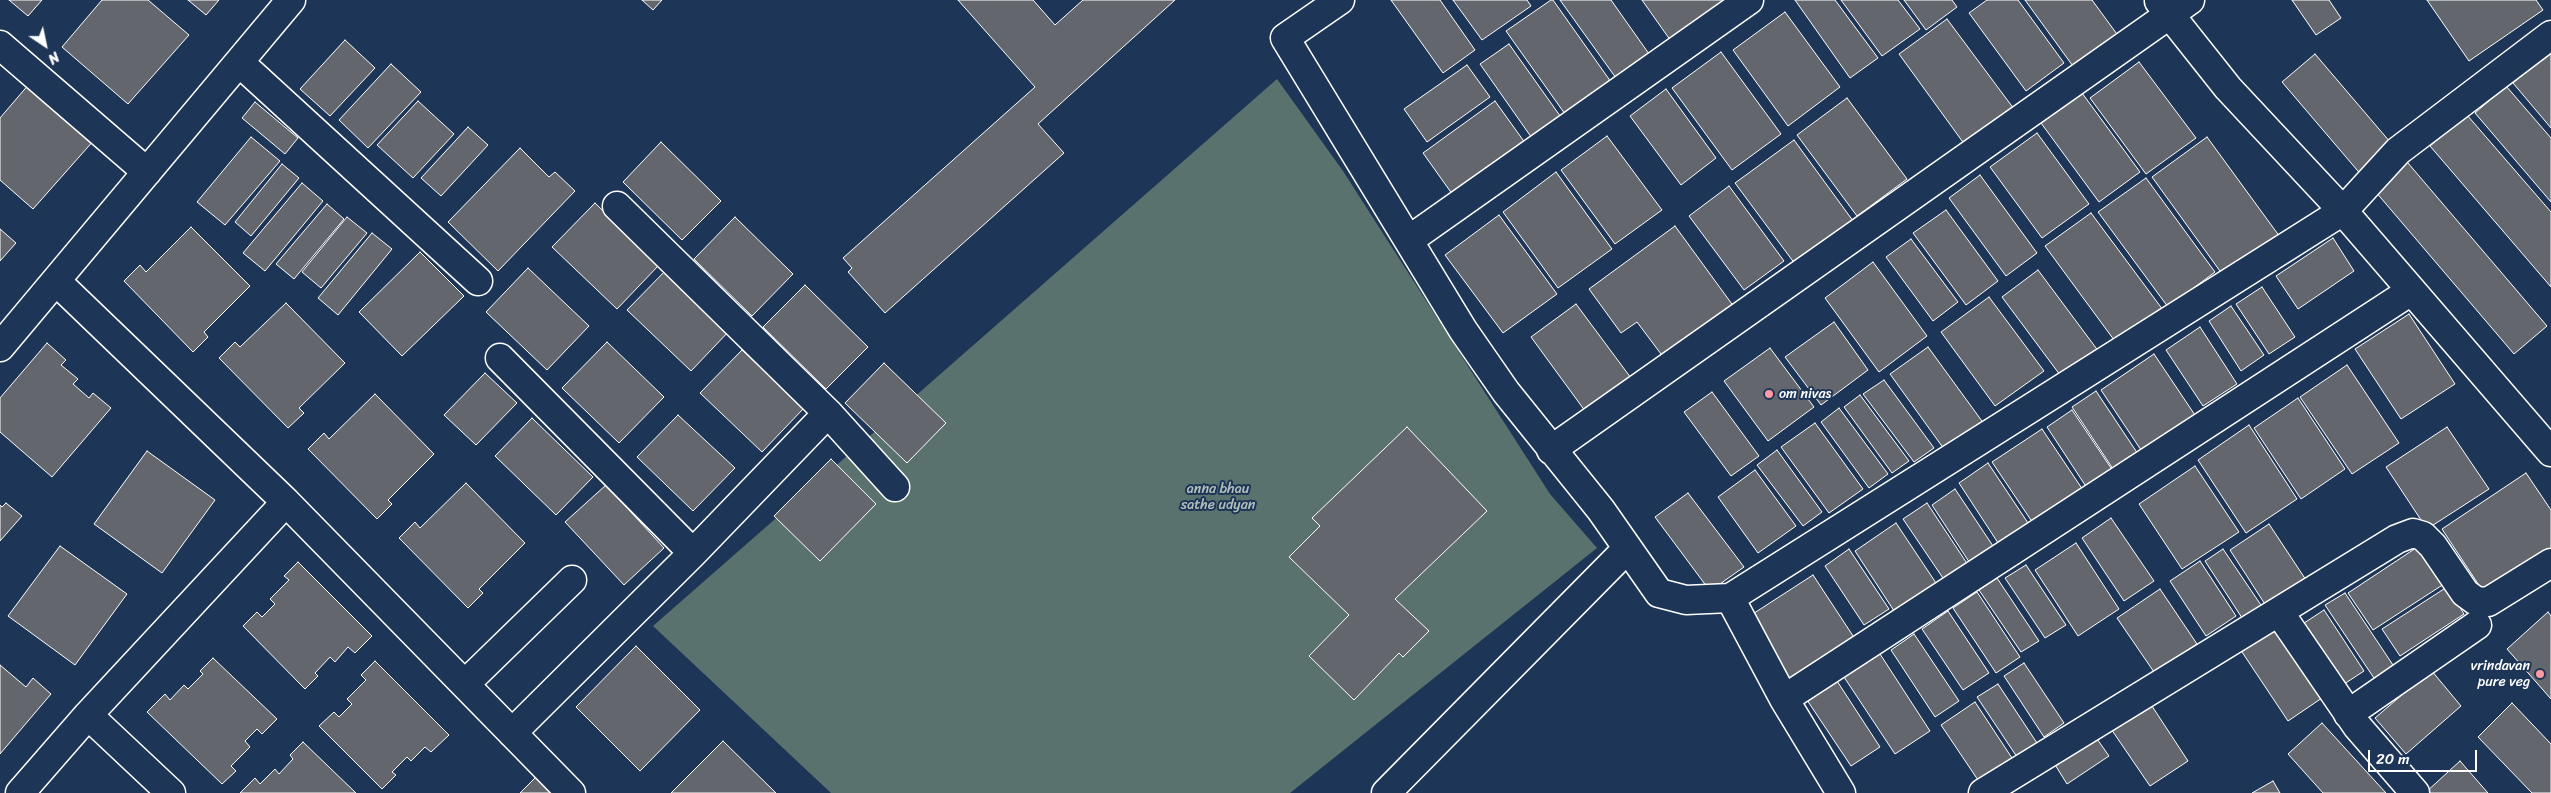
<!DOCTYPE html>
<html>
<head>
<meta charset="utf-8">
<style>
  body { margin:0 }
  #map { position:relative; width:2551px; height:793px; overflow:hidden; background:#1d3557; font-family:Sriracha,sans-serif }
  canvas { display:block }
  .north { position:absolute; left:20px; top:20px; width:50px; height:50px; -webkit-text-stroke:4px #1d3557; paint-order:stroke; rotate:146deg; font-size:14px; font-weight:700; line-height:20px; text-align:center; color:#fff }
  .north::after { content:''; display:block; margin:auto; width:18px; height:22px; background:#fff; clip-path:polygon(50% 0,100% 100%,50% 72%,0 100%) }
  .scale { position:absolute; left:2368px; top:750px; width:109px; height:22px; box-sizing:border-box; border:2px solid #fff; border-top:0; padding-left:6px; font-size:15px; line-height:18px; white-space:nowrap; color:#fff; -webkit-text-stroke:4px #1d3557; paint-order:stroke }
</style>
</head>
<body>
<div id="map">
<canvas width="2551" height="793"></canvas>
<div class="north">N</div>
<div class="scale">20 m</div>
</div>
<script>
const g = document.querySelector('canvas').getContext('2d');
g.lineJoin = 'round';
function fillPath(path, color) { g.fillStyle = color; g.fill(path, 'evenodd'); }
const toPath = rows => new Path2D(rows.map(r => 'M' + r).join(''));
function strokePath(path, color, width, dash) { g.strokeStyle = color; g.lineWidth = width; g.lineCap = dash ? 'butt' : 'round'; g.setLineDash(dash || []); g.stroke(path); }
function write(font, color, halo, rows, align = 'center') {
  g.font = font + ' Sriracha,sans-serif'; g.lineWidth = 4; g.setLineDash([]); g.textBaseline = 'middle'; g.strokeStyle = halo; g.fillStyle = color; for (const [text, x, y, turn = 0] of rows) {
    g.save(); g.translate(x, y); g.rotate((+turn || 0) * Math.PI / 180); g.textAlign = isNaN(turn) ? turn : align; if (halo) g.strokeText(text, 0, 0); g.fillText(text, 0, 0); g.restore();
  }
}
fillPath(toPath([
  [1277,79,1343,171,1550,494,1597,548,1290,793,831,793,653,626]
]), '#5a726e');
const building = toPath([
  [9,0,42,0,28,16,9,0],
  [102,0,148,0,189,35,128,104,62,47,102,0],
  [188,0,219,0,206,15,188,0],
  [642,0,662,0,653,10,642,0],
  [958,0,1033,0,1055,25,1083,0,1175,0,1038,124,1064,153,885,313,848,272,852,268,843,258,1035,87,958,0],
  [1391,0,1440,0,1475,50,1443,73,1391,0],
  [1453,0,1527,0,1531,6,1482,40,1453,0],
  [1551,0,1553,0,1611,82,1565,114,1506,31,1551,0],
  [1560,0,1611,0,1654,61,1621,85,1560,0],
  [1642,0,1735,0,1673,44,1642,0],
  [1795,0,1835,0,1878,58,1850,78,1795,0],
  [1841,0,1898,0,1920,29,1882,56,1841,0],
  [1904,0,1952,0,1957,7,1926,30,1904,0],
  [1987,0,2018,0,2064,63,2026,91,1969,13,1987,0],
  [2025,0,2092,0,2122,41,2078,73,2025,0],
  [2292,0,2329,0,2341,18,2316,35,2292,0],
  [2427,0,2536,0,2543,10,2469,61,2427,0],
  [1785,12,1840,87,1788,126,1733,50,1785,12],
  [1947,19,2014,109,1965,145,1899,54,1947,19],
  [345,40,375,68,330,116,300,89,345,40],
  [1509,44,1563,120,1534,141,1480,64,1509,44],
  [2551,50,2551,128,2513,83,2551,50],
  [1721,52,1781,134,1732,170,1672,88,1721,52],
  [2315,54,2547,326,2514,354,2282,82,2315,54],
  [2139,62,2196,138,2146,174,2090,98,2139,62],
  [391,64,421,92,368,148,339,120,391,64],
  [1467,65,1490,97,1427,142,1404,109,1467,65],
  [30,83,95,139,33,209,0,180,0,118,30,83],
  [2506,86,2551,138,2551,202,2475,113,2506,86],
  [1666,89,1716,158,1681,185,1630,116,1666,89],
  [2082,93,2140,172,2099,202,2041,123,2082,93],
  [1847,98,1907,179,1857,216,1797,135,1847,98],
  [418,101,454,134,413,178,377,145,418,101],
  [1495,101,1528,147,1455,198,1423,153,1495,101],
  [255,102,298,138,285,154,242,118,255,102],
  [2467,115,2551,212,2551,287,2430,146,2467,115],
  [468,127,488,145,441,196,421,178,468,127],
  [2037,133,2089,204,2042,238,1990,167,2037,133],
  [1607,136,1662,210,1615,244,1561,170,1607,136],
  [251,137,280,161,225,225,197,202,251,137],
  [2207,137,2280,237,2225,278,2152,177,2207,137],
  [1794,140,1856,225,1798,268,1735,183,1794,140],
  [661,142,721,201,682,240,623,182,661,142],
  [520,148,549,177,555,172,575,191,498,271,448,222,520,148],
  [282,164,299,178,251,236,235,222,282,164],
  [1556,172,1612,249,1558,288,1503,212,1556,172],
  [1980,175,2037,253,2006,276,1949,198,1980,175],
  [2146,178,2215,272,2168,307,2098,212,2146,178],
  [302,183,323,201,265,271,243,253,302,183],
  [1729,186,1784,261,1744,290,1689,216,1729,186],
  [595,203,659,265,617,309,552,247,595,203],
  [327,204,344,219,294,279,276,264,327,204],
  [1946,210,1998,281,1966,305,1913,233,1946,210],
  [2091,213,2163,310,2117,344,2045,246,2091,213],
  [1499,215,1557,294,1503,333,1445,255,1499,215],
  [347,217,367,233,321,288,302,272,347,217],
  [735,217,793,274,752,316,694,259,735,217],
  [1675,226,1737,311,1667,362,1637,322,1621,333,1589,289,1675,226],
  [191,227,250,286,204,332,208,337,193,352,124,281,140,265,146,272,191,227],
  [0,229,16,243,0,261,0,229],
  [372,233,392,249,338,315,318,298,372,233],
  [2333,238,2354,271,2298,309,2276,276,2333,238],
  [1911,239,1958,302,1933,321,1886,257,1911,239],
  [420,252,464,296,402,356,359,312,420,252],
  [1873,262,1927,336,1879,372,1825,298,1873,262],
  [669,267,732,328,691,371,627,310,669,267],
  [528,268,589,326,547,370,486,312,528,268],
  [2038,270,2102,356,2066,383,2002,297,2038,270],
  [805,285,868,347,826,389,763,327,805,285],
  [2262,287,2295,337,2269,354,2236,304,2262,287],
  [1989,297,2044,371,1995,406,1941,332,1989,297],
  [286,303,345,363,299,408,304,413,288,428,219,358,235,342,240,347,286,303],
  [1576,304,1634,382,1588,415,1531,337,1576,304],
  [2231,306,2264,355,2241,371,2209,321,2231,306],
  [2409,314,2455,384,2401,419,2355,349,2409,314],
  [1834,322,1868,370,1821,405,1785,357,1834,322],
  [2200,327,2237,384,2203,406,2166,350,2200,327],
  [607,342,664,397,619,443,562,388,607,342],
  [47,343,66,360,61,365,78,379,73,384,89,398,93,393,111,408,52,477,0,432,0,398,47,343],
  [1928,347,1987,428,1949,456,1890,374,1928,347],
  [1770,348,1814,407,1768,441,1724,381,1770,348],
  [742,350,804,408,762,452,700,393,742,350],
  [2154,354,2201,424,2147,459,2101,390,2154,354],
  [884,363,946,423,907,463,845,403,884,363],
  [2347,365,2399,443,2352,474,2300,397,2347,365],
  [485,373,517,403,476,445,444,415,485,373],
  [1884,380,1934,448,1914,462,1863,394,1884,380],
  [2096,391,2144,463,2119,478,2072,407,2096,391],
  [1712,392,1759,456,1731,476,1684,412,1712,392],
  [375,394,434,454,388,500,392,504,377,519,308,449,324,433,329,439,375,394],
  [1860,395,1909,461,1892,473,1844,407,1860,395],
  [2298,398,2345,469,2301,499,2254,428,2298,398],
  [1839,408,1888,474,1869,488,1821,422,1839,408],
  [2072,410,2113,471,2087,488,2047,427,2072,410],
  [678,415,735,468,693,511,637,457,678,415],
  [532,418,593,477,556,515,495,456,532,418],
  [1815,423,1863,489,1829,513,1781,447,1815,423],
  [2249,425,2297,499,2246,533,2198,460,2249,425],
  [1407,427,1487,511,1395,599,1429,631,1403,657,1399,653,1354,700,1309,656,1349,615,1289,557,1320,526,1312,518,1407,427],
  [2447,427,2489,489,2427,529,2386,467,2447,427],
  [2042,429,2087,496,2037,529,1992,462,2042,429],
  [1777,450,1822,512,1803,526,1757,465,1777,450],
  [147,451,215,500,162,573,94,524,147,451],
  [831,459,876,504,820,561,774,516,831,459],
  [1988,463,2032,529,2002,549,1959,483,1988,463],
  [2195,466,2239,532,2182,569,2139,504,2195,466],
  [1755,470,1796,526,1758,553,1718,497,1755,470],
  [2526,473,2551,510,2551,553,2486,596,2442,529,2526,473],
  [466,483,525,543,479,589,483,593,468,608,399,538,415,522,420,528,466,483],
  [606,485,664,548,624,585,565,522,606,485],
  [1955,489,1999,555,1975,571,1932,505,1955,489],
  [1688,493,1744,567,1710,591,1655,517,1688,493],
  [6,503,22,516,0,541,0,505,2,507,6,503],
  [1927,503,1972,571,1949,587,1903,519,1927,503],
  [2111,518,2154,581,2124,601,2082,538,2111,518],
  [1896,523,1940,589,1898,617,1855,551,1896,523],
  [2269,524,2310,586,2270,612,2230,550,2269,524],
  [2076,543,2119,609,2078,636,2035,570,2076,543],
  [60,546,127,594,75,665,8,616,60,546],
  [2419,546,2444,584,2373,630,2348,593,2419,546],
  [1849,549,1889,609,1864,625,1825,566,1849,549],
  [2223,549,2265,611,2246,624,2205,561,2223,549],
  [2200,561,2236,616,2206,636,2170,581,2200,561],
  [298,562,372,636,355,653,348,647,335,662,330,657,315,673,318,676,305,689,243,626,257,612,262,617,275,604,270,599,289,580,284,576,298,562],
  [2026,565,2066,625,2045,638,2005,578,2026,565],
  [1813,575,1857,642,1790,687,1745,619,1813,575],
  [1997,578,2039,641,2021,652,1979,590,1997,578],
  [2447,587,2464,614,2400,656,2382,629,2447,587],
  [2160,589,2197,644,2154,672,2117,618,2160,589],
  [1977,592,2020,657,1996,673,1953,608,1977,592],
  [2345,593,2395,668,2376,681,2325,605,2345,593],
  [2324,610,2364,671,2335,690,2295,629,2324,610],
  [1948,611,1989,673,1963,690,1922,629,1948,611],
  [2548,612,2551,616,2551,699,2507,649,2548,612],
  [2272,623,2322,698,2288,721,2238,646,2272,623],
  [1914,634,1959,701,1935,717,1891,650,1914,634],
  [636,646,700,710,640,771,576,707,636,646],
  [1880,654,1930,731,1895,754,1844,677,1880,654],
  [213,658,277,719,262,734,257,729,245,741,250,747,231,766,236,771,222,784,147,712,165,694,170,700,184,685,188,689,203,674,200,671,213,658],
  [375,661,449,735,431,752,425,747,411,761,407,757,392,772,396,775,382,789,319,726,334,712,339,717,352,704,347,699,366,680,361,675,375,661],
  [2024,663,2064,723,2044,737,2004,676,2024,663],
  [0,665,26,687,33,678,51,694,0,754,0,665],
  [2431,670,2461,706,2406,754,2375,718,2431,670],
  [1837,681,1880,747,1851,766,1807,700,1837,681],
  [1998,684,2037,743,2017,757,1977,697,1998,684],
  [2146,697,2188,761,2150,786,2107,723,2146,697],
  [1975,702,2012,758,1978,780,1941,725,1975,702],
  [2512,703,2551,744,2551,793,2532,793,2478,737,2512,703],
  [2322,723,2386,793,2323,793,2288,754,2322,723],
  [2095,736,2109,756,2067,784,2054,763,2095,736],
  [723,741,776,793,671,793,723,741],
  [303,742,356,793,240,793,255,778,260,784,275,769,279,774,293,759,290,755,303,742],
  [2460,761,2488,793,2425,793,2460,761],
  [538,775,557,793,520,793,538,775],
  [2273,781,2280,793,2252,793,2273,781]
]);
fillPath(building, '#63666d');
strokePath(building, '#fff', 1);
const street = toPath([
  [1340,0,1285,38,1463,330,1506,392,1601,510,1659,593,1686,600,1730,598,2343,211,2398,151,2551,35],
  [2159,1,2228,88,2343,211,2551,452],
  [0,45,147,172],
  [240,63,478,281],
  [617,206,828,413,895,487],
  [1409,240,1749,0],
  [56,281,286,502,571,793],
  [0,347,291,0],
  [500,358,693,553],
  [1551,450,2190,0],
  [1730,598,1784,699,1841,793],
  [2279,612,2357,726,2415,793],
  [465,684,572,580],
  [1784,699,2411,291],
  [2348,714,2477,625],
  [88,715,171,793],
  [512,733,693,553,828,413],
  [20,793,88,715,286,502],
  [1386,793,1626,550],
  [1983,793,2397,539,2413,533,2423,536,2433,546,2465,593,2476,601,2488,602,2551,563]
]);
strokePath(street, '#fff', 31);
strokePath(street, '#1d3557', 28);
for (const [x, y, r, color] of [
  [1769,394,5,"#ff9aa2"],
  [2540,674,5,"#ff9aa2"]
]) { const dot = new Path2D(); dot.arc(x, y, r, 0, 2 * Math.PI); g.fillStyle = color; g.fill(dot); strokePath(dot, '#1d3557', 2); }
write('14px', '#fff', '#1d3557', [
  ["om nivas",1779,394],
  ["vrindavan",2530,666,"right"],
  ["pure veg",2530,682,"right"]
], 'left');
write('14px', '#b5c0be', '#1d3557', [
  ["anna bhau",1218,489],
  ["sathe udyan",1218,505]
]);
</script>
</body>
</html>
